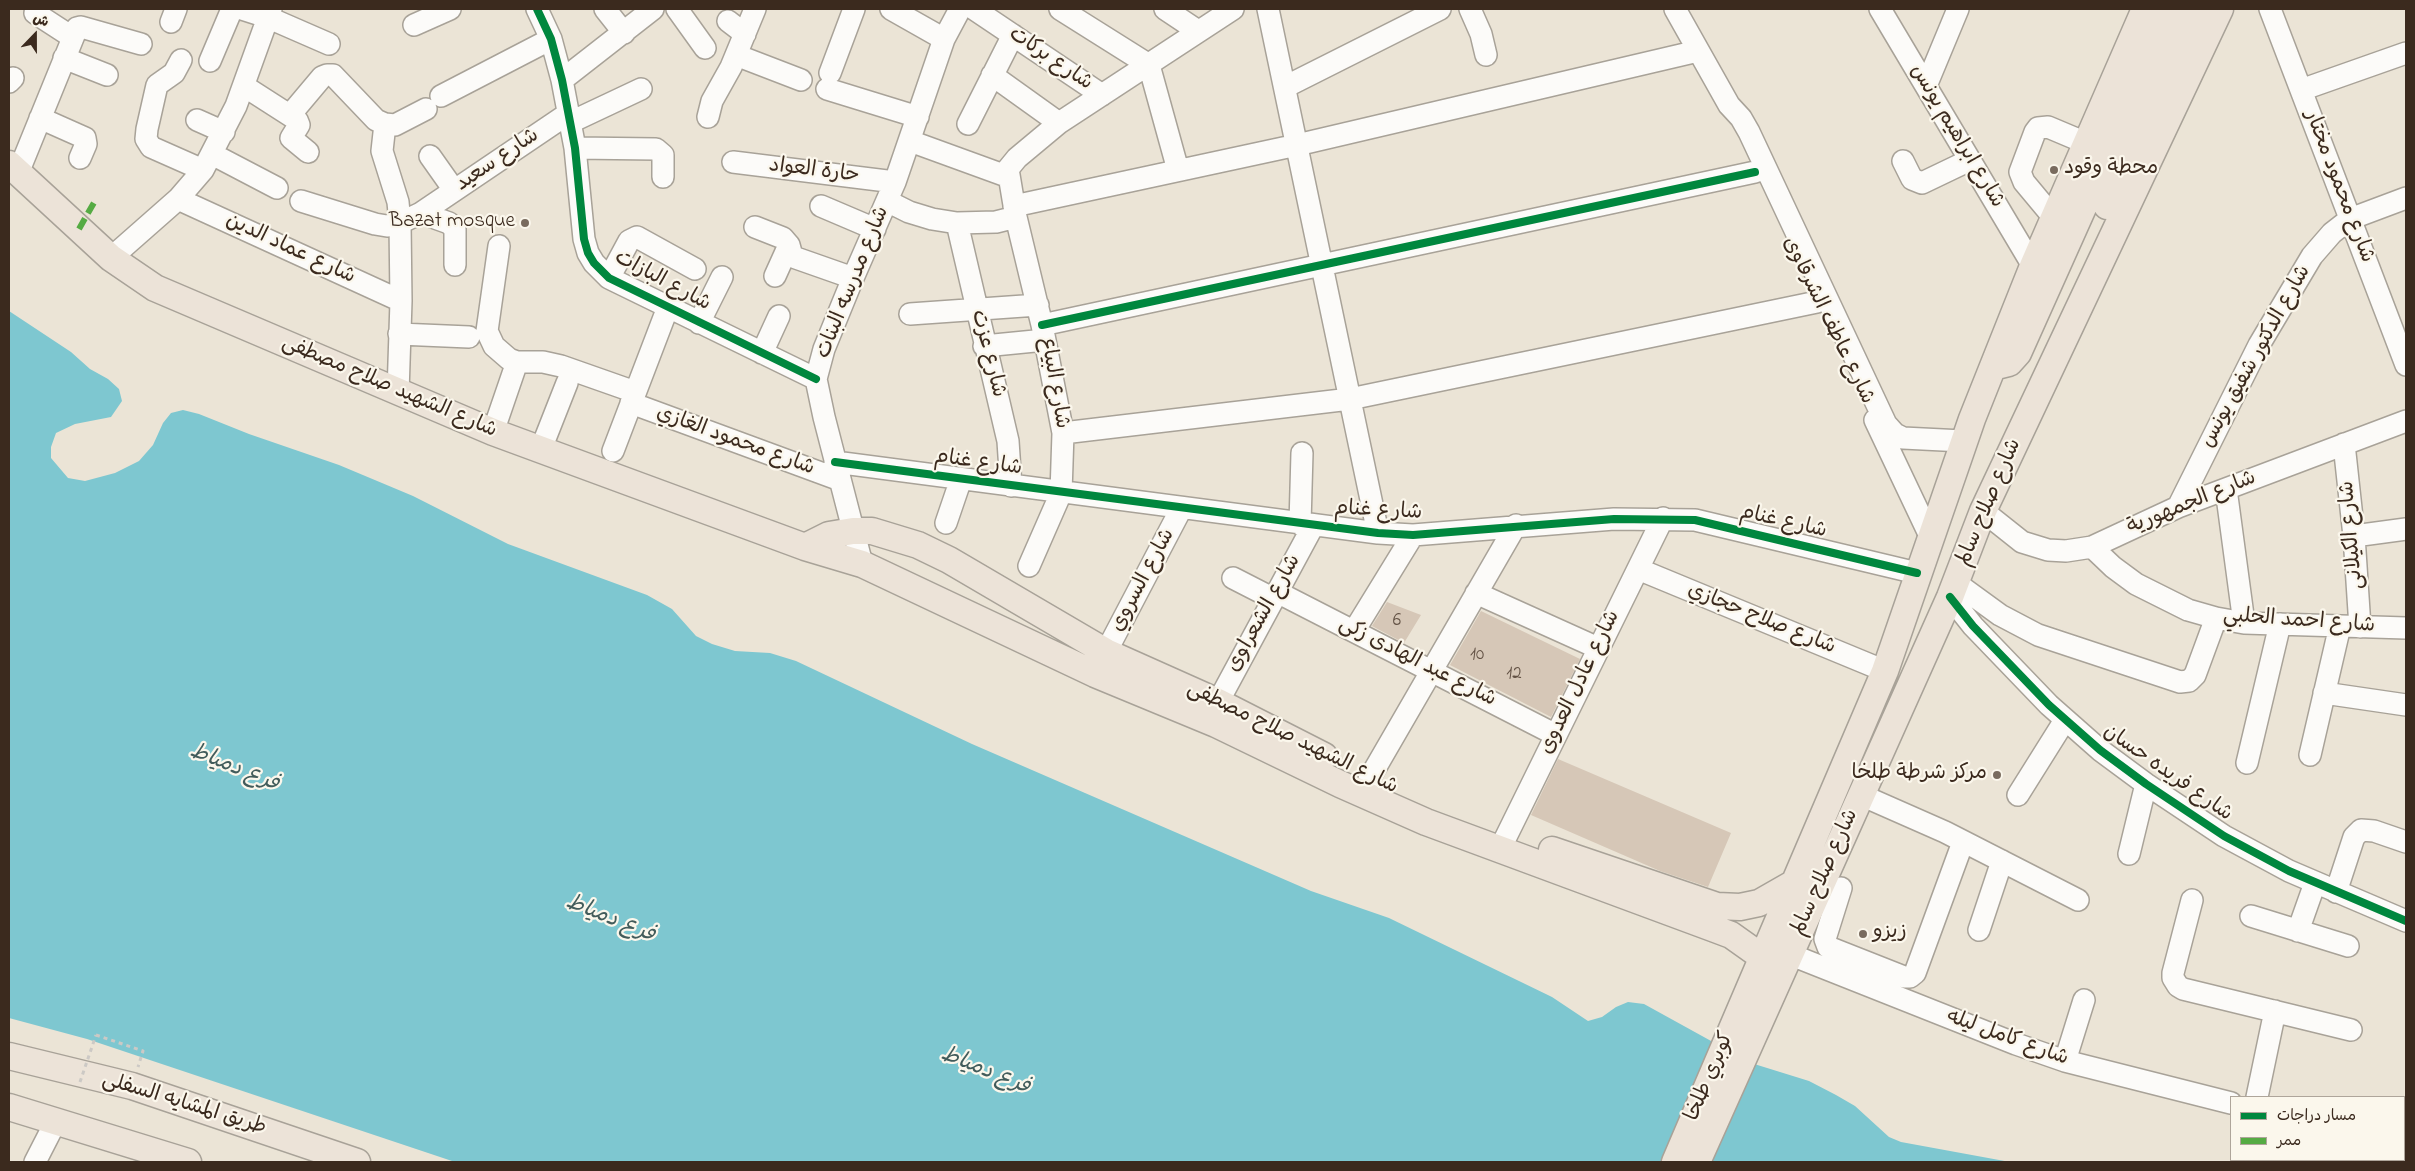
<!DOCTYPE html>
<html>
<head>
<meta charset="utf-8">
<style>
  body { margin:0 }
  #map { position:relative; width:2415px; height:1171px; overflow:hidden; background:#ebe4d6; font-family:"Indie Flower","Playpen Sans Arabic",sans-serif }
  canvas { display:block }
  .frame { position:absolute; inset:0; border:10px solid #3b2a1e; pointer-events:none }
  .legend { position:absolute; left:2230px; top:1096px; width:175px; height:65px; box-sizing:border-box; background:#fbf7ec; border:1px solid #aea59a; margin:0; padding:6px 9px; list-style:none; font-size:15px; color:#3b2a1e }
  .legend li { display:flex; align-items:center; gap:10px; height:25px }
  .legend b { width:25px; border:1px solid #aea59a }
  .north { position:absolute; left:10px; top:10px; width:50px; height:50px; -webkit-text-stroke:4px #fbf7ec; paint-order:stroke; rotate:22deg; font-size:14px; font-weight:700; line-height:20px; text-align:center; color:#3b2a1e }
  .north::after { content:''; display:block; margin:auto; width:18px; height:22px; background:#3b2a1e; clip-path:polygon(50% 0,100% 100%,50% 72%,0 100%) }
</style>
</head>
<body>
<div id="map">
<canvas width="2415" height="1171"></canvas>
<div class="frame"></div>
<ul class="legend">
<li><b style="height:6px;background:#00873e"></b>مسار دراجات</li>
<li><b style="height:6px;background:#55ab43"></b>ممر</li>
</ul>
<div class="north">ش</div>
</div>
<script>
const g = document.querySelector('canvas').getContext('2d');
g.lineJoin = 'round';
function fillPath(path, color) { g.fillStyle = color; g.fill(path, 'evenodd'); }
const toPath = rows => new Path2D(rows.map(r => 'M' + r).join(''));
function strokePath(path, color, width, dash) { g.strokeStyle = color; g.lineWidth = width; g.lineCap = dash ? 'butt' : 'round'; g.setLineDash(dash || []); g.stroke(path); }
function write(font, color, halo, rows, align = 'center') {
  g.font = font + ' "Indie Flower","Playpen Sans Arabic",sans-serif'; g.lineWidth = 4.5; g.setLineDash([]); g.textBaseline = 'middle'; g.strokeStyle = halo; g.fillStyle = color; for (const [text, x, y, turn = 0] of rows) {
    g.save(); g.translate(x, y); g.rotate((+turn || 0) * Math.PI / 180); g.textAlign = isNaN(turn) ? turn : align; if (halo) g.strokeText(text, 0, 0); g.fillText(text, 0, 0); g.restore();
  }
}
fillPath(toPath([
  [9,311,71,352,90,369,108,379,119,389,122,401,111,417,75,424,56,433,51,447,51,458,68,478,85,481,115,473,139,461,153,445,163,423,171,413,183,410,199,414,249,434,339,465,413,496,508,544,647,595,672,609,696,636,712,644,735,651,770,653,796,661,972,744,1311,891,1389,918,1552,997,1588,1021,1602,1017,1616,1007,1628,1002,1644,1004,1751,1063,1809,1081,1836,1095,1855,1106,1889,1137,1901,1142,2010,1162,455,1162,87,1039,9,1018]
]), '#7ec7d0');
fillPath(toPath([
  [1387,602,1421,615,1404,643,1372,626],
  [1481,611,1580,659,1551,717,1450,665],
  [1558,759,1731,833,1708,887,1660,871,1531,815]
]), '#d6c7b7');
const minor = toPath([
  [242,9,267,17,329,44],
  [537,9,551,39,562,80,575,148,584,239,588,253,594,263,609,278,816,379],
  [605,9,624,33],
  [677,9,705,48],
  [891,9,944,39],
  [974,9,1102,95],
  [1060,9,1149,65,1178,170],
  [1165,9,1198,31],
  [1268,9,1378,533],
  [1470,9,1481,34,1486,55],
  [1675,9,1729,105,1741,118,1749,132,1886,424,1895,434,1903,438,1963,441],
  [1880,9,2033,266],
  [2270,9,2406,365],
  [35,13,72,37],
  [728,21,745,34],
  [171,22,176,9],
  [414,25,450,9],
  [736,55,801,80],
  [64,58,107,75],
  [181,60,174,73,157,85,147,129,146,139,151,147,203,170],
  [210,61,232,9],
  [830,73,854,9],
  [992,75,1059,123],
  [562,80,653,9],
  [9,82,13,78],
  [244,86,297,120,299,125,291,138,308,152],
  [1926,86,1958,9],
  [1285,87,1440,9],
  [827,89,918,117],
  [2301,90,2406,53],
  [441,96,551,39],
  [290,115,322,77,327,75,333,75,376,120,385,124,395,125,426,109],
  [708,117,712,101,731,67,755,9],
  [40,118,85,138,86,144,80,158],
  [197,120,224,132],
  [571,122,641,89],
  [385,124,382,151,398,202,400,223,401,301,398,393],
  [968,124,1013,35],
  [910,141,1009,177],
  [575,148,656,149,663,155,663,177],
  [212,154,277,188],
  [430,156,454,190],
  [1903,161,1912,179,1922,183,1970,160],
  [733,162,895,182],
  [18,173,77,28,81,27,141,44],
  [178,199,401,301],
  [301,201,375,224,387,226,400,223,421,213,569,113],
  [887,201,909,212,932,219,957,223,996,222,1016,217],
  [821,206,875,229],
  [1014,206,1297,145,1698,51],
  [421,213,449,223,455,229,455,265],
  [2054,218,2024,182,2020,172,2035,132,2038,128,2048,127,2086,143],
  [957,223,1008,441,1011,486],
  [755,227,783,238,789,245,792,256,796,258,853,278],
  [499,246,487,331,494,346,509,359,517,362,543,362,561,366,635,392],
  [111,258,178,199,203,170,236,106,271,9],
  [775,276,789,245],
  [609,278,629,241,637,237,695,269],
  [910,314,1038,305],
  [699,323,722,277],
  [1042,325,1755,172],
  [399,334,469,337],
  [984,346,1045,340],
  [762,353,779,316],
  [631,403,840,480],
  [1875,420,1930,536],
  [493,432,517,362],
  [1063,433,1350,399,1817,302],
  [2344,444,2354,536,2360,627],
  [541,449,567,383],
  [613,451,668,307],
  [835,462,1378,533,1413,535,1614,519,1695,520,1917,573],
  [2226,489,2244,623],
  [2178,507,2259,345,2312,256,2332,233,2350,219,2406,198],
  [1983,511,2022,542,2048,550,2066,551,2092,547,2178,507,2406,421],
  [946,523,961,479],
  [1300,524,1302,453],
  [2354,536,2406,529],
  [2092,547,2113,567,2136,584,2188,610,2216,618,2244,623,2406,628],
  [862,564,824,417,816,379,824,349,853,278,895,182,944,39,960,9],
  [1029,566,1061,493,1063,433,1042,325,1016,217,1008,169,1017,158,1059,123,1233,9],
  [1638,569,1885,671],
  [1233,578,1274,599],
  [1956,583,2000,615,2038,635,2180,682,2189,681,2195,675,2216,618],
  [1277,592,1556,735],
  [1476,593,1598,648],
  [1950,597,1973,626,2049,705,2100,750,2146,784,2224,836,2289,871,2406,921],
  [1354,631,1413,535],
  [1106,652,1181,509],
  [2324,693,2406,705],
  [1218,702,1313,526],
  [2310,755,2340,626],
  [2247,763,2280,624],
  [1369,779,1516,525],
  [1861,795,1945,832,2078,900],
  [2018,795,2065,720],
  [1500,849,1663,518],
  [2129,854,2146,784],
  [1841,888,1825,939,1828,947,1904,977,1910,977,1915,973,1963,842],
  [2336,892,2354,837,2361,830,2374,831,2406,842],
  [2192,900,2173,973,2173,978,2178,986,2183,989,2351,1030],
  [2251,916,2348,946],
  [1979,930,2002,861],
  [2298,931,2315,883],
  [1789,954,2016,1044,2065,1061,2231,1103],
  [2065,1061,2084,1000],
  [2257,1097,2275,1011],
  [2404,1146,2406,1147],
  [35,1162,56,1121]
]);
const major = toPath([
  [9,164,111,258,155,288,493,432,805,547,862,564,1095,674,1216,724,1340,784,1426,822,1715,929,1731,935,1762,957],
  [2107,206,2197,9],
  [1993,367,2009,363,2018,353,2172,9],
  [805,547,829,535,853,531,872,531,918,545,949,560,1106,652,1218,702,1324,756],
  [1552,850,1717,906,1740,907,1759,903,1794,883],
  [9,1056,132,1086,357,1162],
  [9,1107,188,1162],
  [1675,1162,1885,671,1972,419,2033,266,2145,9],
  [1697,1162,1950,597,1983,511,2220,9]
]);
strokePath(minor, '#a8a298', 24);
strokePath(major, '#a8a298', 29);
strokePath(toPath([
  [96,1035,143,1051,138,1067]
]), '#ccc9c5', 3, [4, 4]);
strokePath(minor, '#fcfbf9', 21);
strokePath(major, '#ece3d8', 26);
strokePath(toPath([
  [80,1082,96,1035]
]), '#ccc9c5', 3, [4, 4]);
strokePath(toPath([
  [79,229,96,199]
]), '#55ab43', 6, [12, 6]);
strokePath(toPath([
  [537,9,551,39,562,80,575,148,584,239,588,253,594,263,609,278,816,379],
  [1042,325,1755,172],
  [835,462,1378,533,1413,535,1614,519,1695,520,1917,573],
  [1950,597,1973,626,2049,705,2100,750,2146,784,2224,836,2289,871,2406,921]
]), '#00873e', 8);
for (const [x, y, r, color] of [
  [2054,170,5,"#796b5e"],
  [525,223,5,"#796b5e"],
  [1997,775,5,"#796b5e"],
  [1863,934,5,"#796b5e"]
]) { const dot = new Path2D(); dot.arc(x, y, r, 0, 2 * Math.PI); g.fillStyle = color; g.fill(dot); strokePath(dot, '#fbf7ec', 2); }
write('19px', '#625144', null, [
  ["6",1397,622],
  ["10",1477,656],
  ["12",1514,675]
]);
write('21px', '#3b2a1e', '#fbf7ec', [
  ["شارع بركات",1050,60,34],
  ["شارع ابراهيم يونس",1956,137,59],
  ["شارع سعيد",498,161,-34],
  ["حارة العواد",814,172,7],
  ["شارع محمود مختار",2338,187,69],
  ["شارع عماد الدين",290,250,25],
  ["شارع البازات",662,282,28],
  ["شارع مدرسه البنات",854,283,-68],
  ["شارع عاطف الشرقاوى",1827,321,64],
  ["شارع عزت",987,354,76],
  ["شارع الدكتور شفيق يونس",2257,357,-61],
  ["شارع البياع",1053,383,80],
  ["شارع الشهيد صلاح مصطفى",389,388,23],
  ["شارع محمود الغازي",735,442,20],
  ["شارع غنام",978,464,8],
  ["شارع صلاح سالم",1990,503,-67],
  ["شارع الجمهورية",2192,504,-22],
  ["شارع غنام",1378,512,3],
  ["شارع غنام",1783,523,13],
  ["شارع الكيلانى",2353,535,-95],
  ["شارع السروي",1144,581,-62],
  ["شارع الشعراوى",1265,614,-61],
  ["شارع صلاح حجازي",1761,620,22],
  ["شارع احمد الحلبي",2299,622,4],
  ["شارع عبد الهادى زكى",1417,663,27],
  ["شارع عادل العدوى",1581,683,-64],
  ["شارع الشهيد صلاح مصطفى",1292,739,26],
  ["شارع فريده حسان",2167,774,35],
  ["شارع صلاح سالم",1826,873,-66],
  ["شارع كامل ليله",2007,1039,20],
  ["كوبري طلخا",1711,1077,-67],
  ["طريق المشايه السفلى",184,1105,17]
]);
write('21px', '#3b2a1e', '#fbf7ec', [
  ["محطة وقود",2064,170],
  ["Bazat mosque",515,223,"right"],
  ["مركز شرطة طلخا",1987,775,"right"],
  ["زيزو",1873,934]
], 'left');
write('italic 22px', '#425c5b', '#fbf7ec', [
  ["فرع دمياط",234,769,22],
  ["فرع دمياط",610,920,22],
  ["فرع دمياط",985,1072,22]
]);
</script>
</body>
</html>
